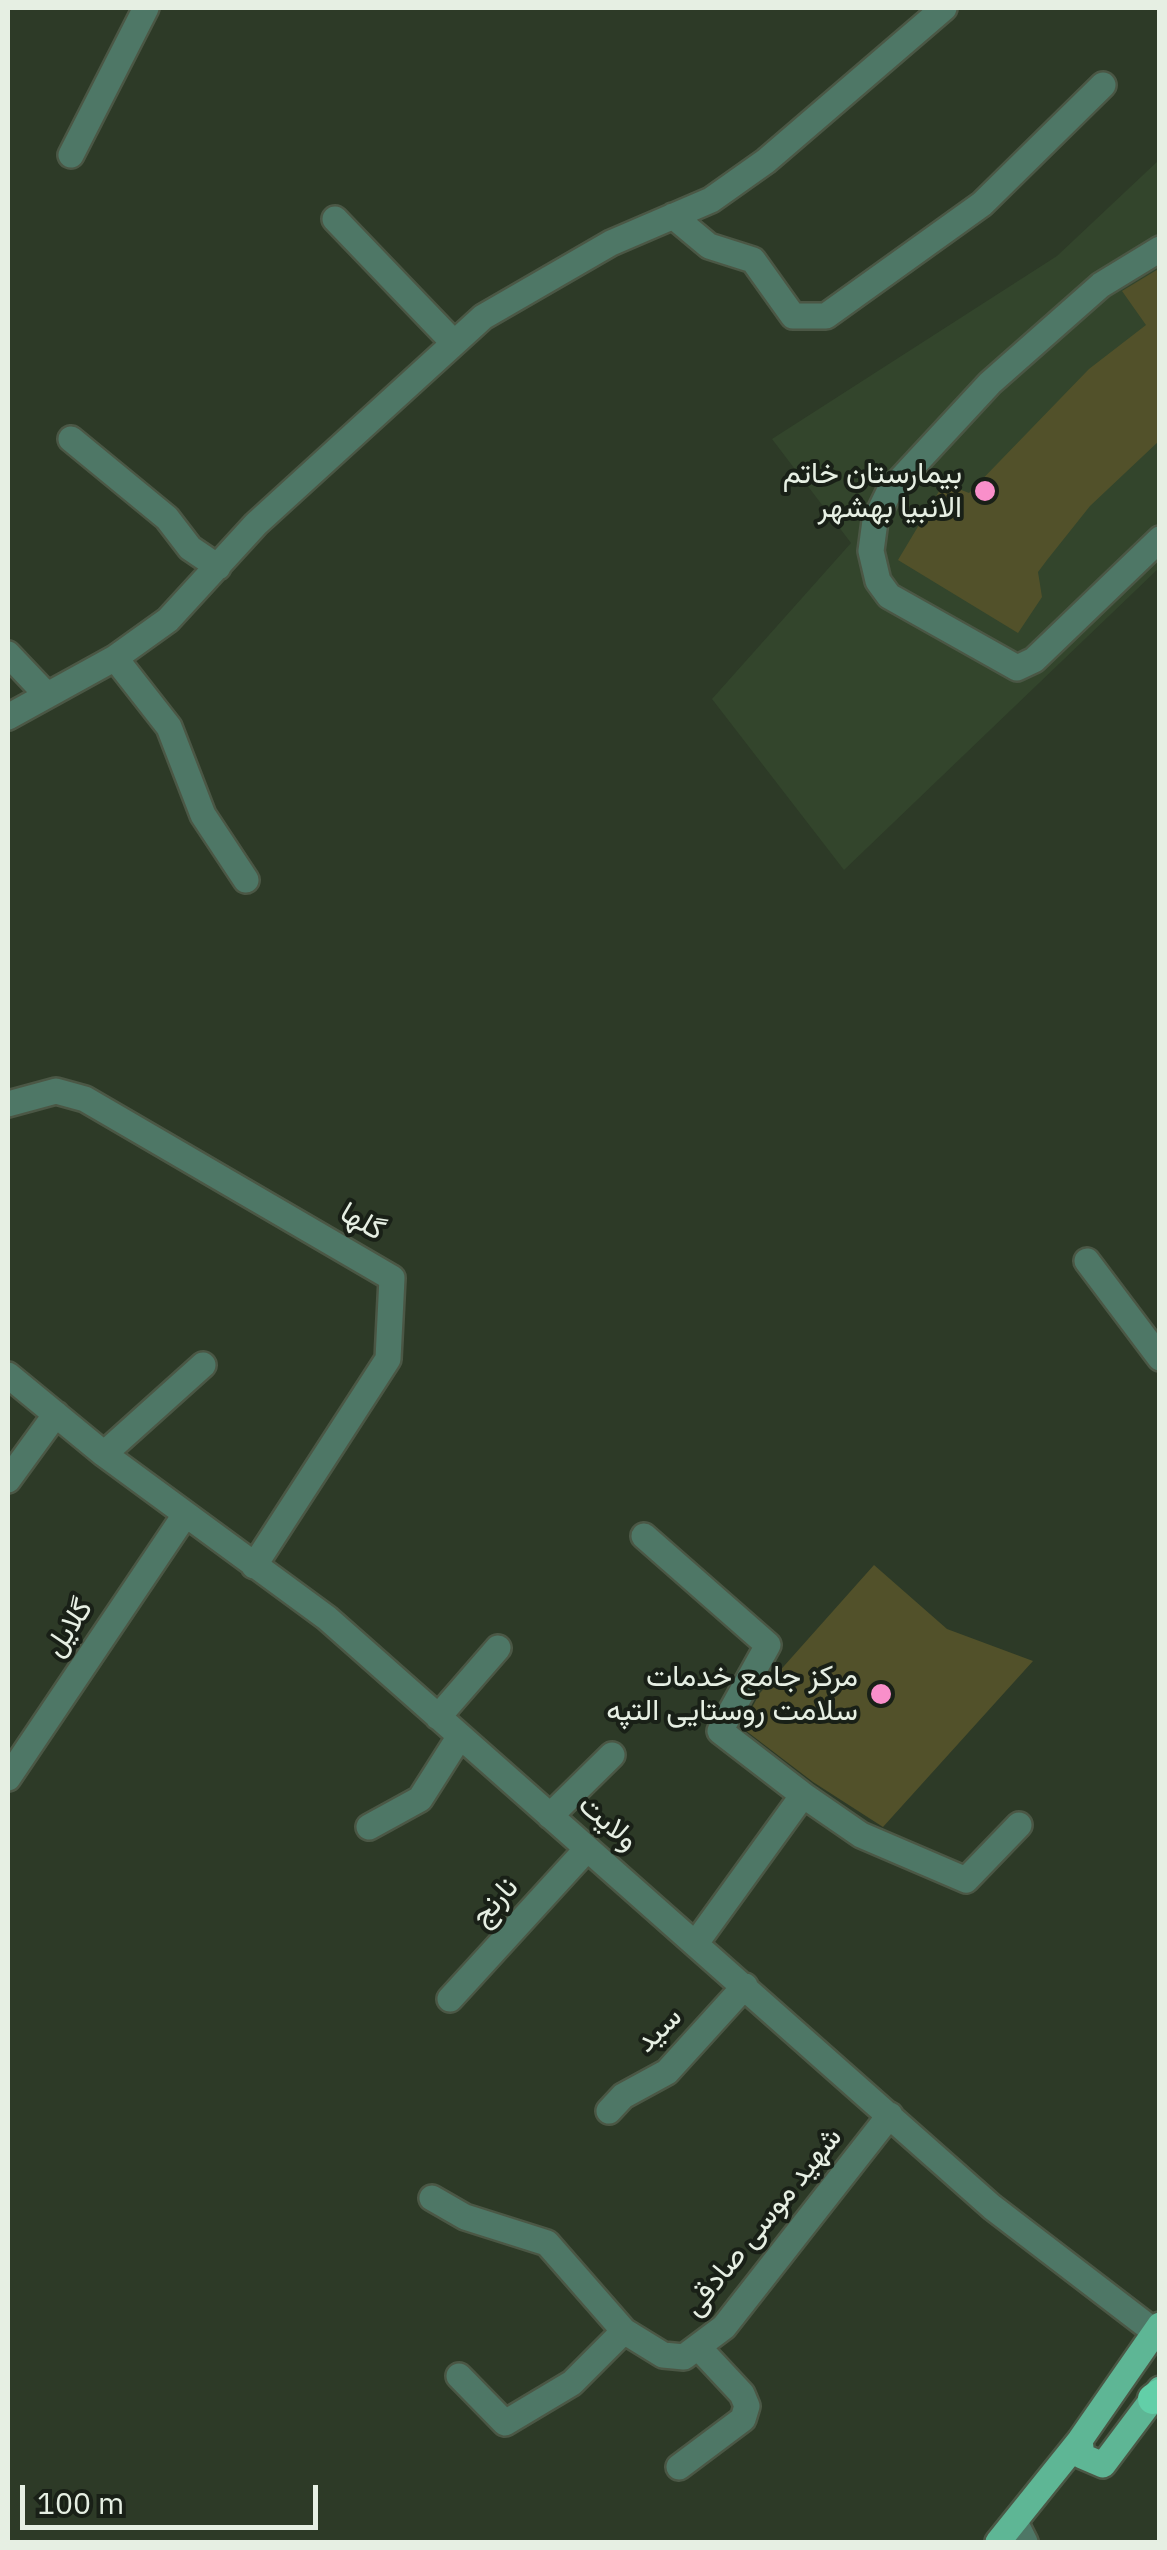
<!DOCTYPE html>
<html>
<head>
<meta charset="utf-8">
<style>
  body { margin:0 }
  #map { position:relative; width:1167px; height:2550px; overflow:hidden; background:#2d3a27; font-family:"IBM Plex Sans",sans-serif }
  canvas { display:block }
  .frame { position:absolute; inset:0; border:10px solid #e6efe3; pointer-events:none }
  .scale { position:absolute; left:20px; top:2485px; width:298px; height:45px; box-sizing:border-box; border:5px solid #e6efe3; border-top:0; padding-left:12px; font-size:30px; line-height:35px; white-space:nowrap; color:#e6efe3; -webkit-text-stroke:8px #192017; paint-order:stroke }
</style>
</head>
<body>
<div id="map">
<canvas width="1167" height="2550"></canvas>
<div class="frame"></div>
<div class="scale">100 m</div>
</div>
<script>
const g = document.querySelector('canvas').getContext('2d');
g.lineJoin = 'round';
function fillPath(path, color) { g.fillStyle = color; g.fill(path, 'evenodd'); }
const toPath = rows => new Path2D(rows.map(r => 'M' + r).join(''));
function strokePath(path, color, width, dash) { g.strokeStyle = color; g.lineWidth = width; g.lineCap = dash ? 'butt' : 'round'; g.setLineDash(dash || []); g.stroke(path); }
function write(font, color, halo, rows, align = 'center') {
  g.font = font + ' "IBM Plex Sans",Vazirmatn,sans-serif'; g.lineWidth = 8; g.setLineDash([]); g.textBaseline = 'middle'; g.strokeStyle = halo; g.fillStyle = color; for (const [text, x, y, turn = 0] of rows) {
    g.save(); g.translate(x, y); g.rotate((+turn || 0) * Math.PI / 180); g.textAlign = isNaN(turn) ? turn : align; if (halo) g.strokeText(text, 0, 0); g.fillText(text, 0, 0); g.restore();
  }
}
fillPath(toPath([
  [1159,160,1159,568,844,870,712,699,851,543,772,439,1057,256]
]), '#33452c');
fillPath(toPath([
  [1160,268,1160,440,1090,506,1047,560,1038,572,1042,597,1018,633,898,560,944,483,969,493,1089,369,1146,325,1122,291],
  [874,1565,947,1629,1033,1661,883,1827,813,1782,741,1727,760,1693]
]), '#52512a');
const minor = toPath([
  [71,155,146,8],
  [673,216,709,246,753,260,793,316,826,316,982,204,1103,85],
  [335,219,454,343],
  [1160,249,1101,285,990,383,889,492,875,521,871,551,878,581,889,596,1017,668,1034,660,1160,539],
  [71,439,167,518,190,548,218,567],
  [8,654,45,693],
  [115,658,169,727,203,815,246,880],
  [8,717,115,658,168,620,256,524,483,317,611,243,711,200,766,161,944,8],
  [8,1104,56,1091,85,1099,392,1278,388,1359,254,1566],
  [1087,1261,1160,1358],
  [8,1375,104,1454,327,1618,992,2207,1155,2332],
  [104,1454,203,1365],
  [8,1480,56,1414],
  [644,1536,768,1645,720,1731,803,1795,696,1943],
  [438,1717,498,1648],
  [8,1778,185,1515],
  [803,1795,861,1835,966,1880,1019,1825],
  [550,1816,612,1755],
  [369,1827,420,1799,460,1736],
  [450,1999,587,1849],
  [609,2111,623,2096,667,2072,745,1986],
  [432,2198,465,2217,547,2243,624,2331,663,2355,684,2357,724,2327,890,2115],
  [459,2376,505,2423,572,2383,624,2331],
  [679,2467,743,2419,747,2406,742,2394,700,2349],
  [1015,2522,1025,2542]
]);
const major = toPath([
  [1080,2440,1082,2456,1103,2465,1160,2389],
  [998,2542,1080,2440,1160,2325]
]);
const highway = toPath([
  [1153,2399,1160,2394]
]);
strokePath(minor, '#4b5745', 30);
strokePath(major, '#4b5745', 30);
strokePath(highway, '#4b5745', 35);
strokePath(minor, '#4e7766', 25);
strokePath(major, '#5eb695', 25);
strokePath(highway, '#62cfa8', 30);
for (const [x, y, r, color] of [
  [985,491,12,"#f98fca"],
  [881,1694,12,"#f98fca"]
]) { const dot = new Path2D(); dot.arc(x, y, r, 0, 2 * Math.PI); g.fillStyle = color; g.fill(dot); strokePath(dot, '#192017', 4); }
write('30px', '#e6efe3', '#192017', [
  ["بیمارستان خاتم",962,474],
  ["الانبیا بهشهر",962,508],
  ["مرکز جامع خدمات",858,1677],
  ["سلامت روستایی التپه",858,1711]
], 'right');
write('30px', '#e6efe3', '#192017', [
  ["گلها",362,1222,30],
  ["گلایل",69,1628,-56],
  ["ولایت",608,1823,41],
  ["نارنج",495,1902,-48],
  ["سید",659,2030,-44],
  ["شهید موسی صادقی",763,2222,-51]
]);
</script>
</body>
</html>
